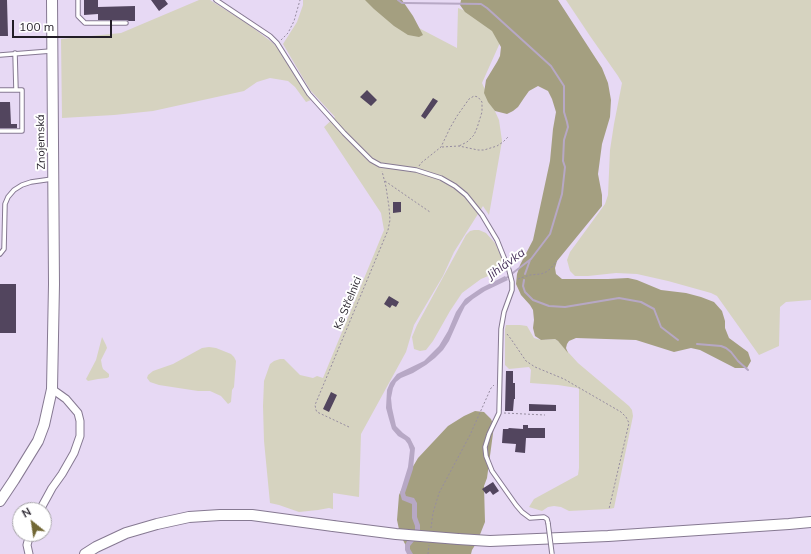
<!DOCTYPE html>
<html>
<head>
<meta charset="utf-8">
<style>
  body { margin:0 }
  #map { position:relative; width:811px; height:554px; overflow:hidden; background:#e7d9f4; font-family:Mulish,sans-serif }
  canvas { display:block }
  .north { position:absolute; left:12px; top:502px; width:40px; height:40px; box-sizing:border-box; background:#fff; border:1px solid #a7a5a9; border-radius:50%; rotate:330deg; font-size:11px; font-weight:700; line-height:16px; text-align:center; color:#221d27 }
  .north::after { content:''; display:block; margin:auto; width:14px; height:18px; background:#726835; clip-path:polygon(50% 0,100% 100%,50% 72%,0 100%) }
  .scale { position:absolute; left:12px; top:20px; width:100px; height:18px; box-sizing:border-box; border:2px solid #221d27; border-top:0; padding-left:5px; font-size:12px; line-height:14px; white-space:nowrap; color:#221d27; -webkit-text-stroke:3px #fff; paint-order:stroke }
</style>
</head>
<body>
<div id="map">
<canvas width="811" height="554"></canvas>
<div class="north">N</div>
<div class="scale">100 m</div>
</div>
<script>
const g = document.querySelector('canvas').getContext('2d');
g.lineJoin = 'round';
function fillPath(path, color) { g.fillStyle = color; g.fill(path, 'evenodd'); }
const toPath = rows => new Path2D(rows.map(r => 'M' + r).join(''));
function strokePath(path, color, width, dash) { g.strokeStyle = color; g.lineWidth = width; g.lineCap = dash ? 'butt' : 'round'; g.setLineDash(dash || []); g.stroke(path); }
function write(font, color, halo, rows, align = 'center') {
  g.font = font + ' Mulish,sans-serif'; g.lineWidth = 4; g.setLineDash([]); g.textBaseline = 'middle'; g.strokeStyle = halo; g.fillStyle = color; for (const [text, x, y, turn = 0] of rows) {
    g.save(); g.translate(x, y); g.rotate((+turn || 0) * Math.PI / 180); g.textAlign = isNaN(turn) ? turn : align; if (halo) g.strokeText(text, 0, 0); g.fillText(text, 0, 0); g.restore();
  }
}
fillPath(toPath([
  [199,0,210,0,248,24,273,43,281,52,311,100,306,102,295,87,288,81,270,78,257,82,244,91,153,111,114,115,62,118,61,39,121,33],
  [303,0,368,0,371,3,457,48,458,8,484,18,503,36,482,83,499,120,502,141,489,215,483,206,454,252,443,276,414,325,406,352,361,434,359,497,333,493,333,509,329,508,318,510,299,512,279,505,270,503,264,441,263,406,264,381,270,364,274,361,280,359,284,359,300,375,313,378,317,376,323,378,384,230,381,213,324,127,335,117,310,90,283,44,297,22,303,5],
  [566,0,811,0,811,300,786,302,780,307,779,346,759,355,717,296,711,293,668,281,637,274,616,273,588,276,575,276,570,271,567,260,570,252,605,204,608,195,610,150,614,124,622,83,618,76,590,36],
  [474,230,479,230,486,233,495,243,502,258,503,268,500,271,481,279,462,293,450,311,433,341,426,350,420,351,414,349,412,337,417,325,466,235,470,231],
  [506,325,520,325,527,326,534,338,541,340,555,339,558,341,578,363,629,406,632,410,633,416,614,508,609,509,569,511,561,507,554,506,548,507,542,511,529,507,534,499,578,475,579,468,579,389,577,388,558,385,530,383,531,370,529,367,509,369,505,365,505,329],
  [102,337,106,345,107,348,101,360,102,366,103,369,109,374,109,377,107,378,98,379,88,381,86,379,96,360],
  [209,347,216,348,231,354,234,357,236,361,234,387,232,390,231,402,228,404,221,396,210,391,198,391,159,385,150,382,147,378,148,375,153,371,173,364,202,348]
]), '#d6d3c0');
fillPath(toPath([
  [365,0,402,0,413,16,423,35,419,37,408,35,394,26,374,9],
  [461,0,558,0,602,68,608,83,611,100,610,117,602,144,598,174,602,195,602,206,557,261,555,268,556,274,562,279,608,279,628,278,637,280,661,290,686,293,701,297,714,302,722,311,725,321,725,328,729,338,748,352,751,361,747,368,735,368,700,350,691,348,674,352,636,340,576,338,569,341,567,344,566,348,568,353,558,341,555,339,541,340,535,336,533,328,534,320,533,310,530,305,521,295,516,284,517,274,520,265,533,240,550,161,553,129,556,112,552,99,548,91,538,86,529,91,524,98,518,107,513,111,507,114,495,111,488,102,484,93,486,80,497,62,500,56,501,47,492,31,465,12,460,5],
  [475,411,484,412,491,419,494,426,487,478,484,486,485,522,477,542,472,550,471,554,409,554,407,548,400,534,397,520,399,495,408,475,418,458,448,426,464,416]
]), '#a49f80');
fillPath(toPath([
  [505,276,508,280,485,291,473,299,465,306,461,314,449,341,443,350,435,358,426,365,413,373,401,378,396,382,393,388,391,398,392,408,396,426,403,433,410,438,415,448,413,469,405,493,406,496,414,498,417,503,417,517,420,525,420,530,419,535,410,546,410,549,413,554,407,554,405,550,405,545,407,541,413,535,415,530,415,526,412,518,412,504,402,500,400,493,408,467,410,450,408,444,405,440,398,436,392,429,389,419,386,408,387,390,390,383,397,374,424,361,439,346,448,331,456,312,465,299,481,288]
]), '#b7a8c5');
strokePath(toPath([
  [398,0,402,3,407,3,481,4,487,8,551,66,564,86,564,112,567,122,568,127,564,140,563,161,565,167,562,194,550,234,531,259,505,279],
  [525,274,530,260],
  [524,280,523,286,525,292,533,300,549,306,565,307,619,298,641,302,654,309,661,327,678,340],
  [697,344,721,346,726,348,731,352,738,361,748,370]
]), '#b7a8c5', 2);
fillPath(toPath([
  [0,0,7,0,8,36,0,36],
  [84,0,98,0,98,7,135,6,135,21,129,21,126,20,98,20,98,14,84,15],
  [151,0,165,0,168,4,159,11],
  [367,90,377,100,371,106,360,97],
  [433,98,438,101,425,119,421,116],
  [0,102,10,102,11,124,17,124,17,128,0,128],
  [393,202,401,202,401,212,393,213],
  [0,284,16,284,16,333,0,333],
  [389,296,399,302,396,307,392,305,390,308,384,304],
  [506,371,513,371,513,383,515,383,515,399,514,399,513,411,505,411],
  [331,392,337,395,329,412,323,409],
  [529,404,556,405,556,411,529,411],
  [523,425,528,425,528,428,545,428,545,438,526,438,525,453,515,452,516,444,502,443,503,429,508,429,509,428,523,429],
  [493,482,499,491,493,495,490,491,486,494,482,489]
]), '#52455e');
const lane = toPath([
  [78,0,78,16,85,23,126,23],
  [216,0,270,36,277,43,309,94,344,133,371,160,380,165,416,170,441,178,455,186,466,195,482,215,497,240,509,270,512,282,512,290,504,312,501,329,499,413,489,434,485,447,486,456,492,471,516,505,522,512,530,518,544,517,547,519,548,523],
  [15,53,16,90],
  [0,55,51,51],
  [0,90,22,90,22,131,0,131],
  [0,254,4,249,5,204,8,197,14,190,22,185,31,182,52,179]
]);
const street = toPath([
  [40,510,52,488,62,474,74,453,80,436,80,421,78,413,66,399,52,389],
  [29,554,27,545,30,534]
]);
const secondary = toPath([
  [0,501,14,480,38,441,44,425,52,389,54,284,52,0],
  [458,539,490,541,608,536,789,524,811,522],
  [85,554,96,547,126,533,157,524,189,517,220,515,252,515,333,526]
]);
strokePath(lane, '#867992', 5.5);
strokePath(street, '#867992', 9);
strokePath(secondary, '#867992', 12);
strokePath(toPath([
  [281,40,288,33,294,21,300,0],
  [442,147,459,146,478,150,484,150,497,146,503,142,508,137],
  [419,166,421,163,441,147,450,128,457,116,469,99,474,96,478,97,482,102,482,112,477,128,474,135,467,142,459,146],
  [385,181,411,199,430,212],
  [518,279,530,275,541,274,546,272,550,269,557,261],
  [507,334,511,339,526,361,535,367,564,379,621,412,626,417,629,423,609,509],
  [504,413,545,415],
  [349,427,317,412,316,410,315,405,388,230,390,220,389,207,386,187,382,171],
  [431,528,433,513,439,493,470,435,491,388,494,385],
  [428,554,429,545]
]), '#968ca0', 1, [2, 2]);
strokePath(lane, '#fff', 3.5);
strokePath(street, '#fff', 7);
strokePath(secondary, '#fff', 10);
const laneBridge = toPath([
  [548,523,552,554]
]);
const secondaryBridge = toPath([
  [333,526,396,534,458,539]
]);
strokePath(laneBridge, '#867992', 5.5, []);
strokePath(secondaryBridge, '#867992', 12, []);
strokePath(laneBridge, '#fff', 3.5);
strokePath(secondaryBridge, '#fff', 10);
write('11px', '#221d27', '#fff', [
  ["Znojemská",41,142,-91],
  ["Ke Střelnici",348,303,-68]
]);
write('italic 12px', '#48325b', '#fff', [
  ["Jihlávka",506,264,-36]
]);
</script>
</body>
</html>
